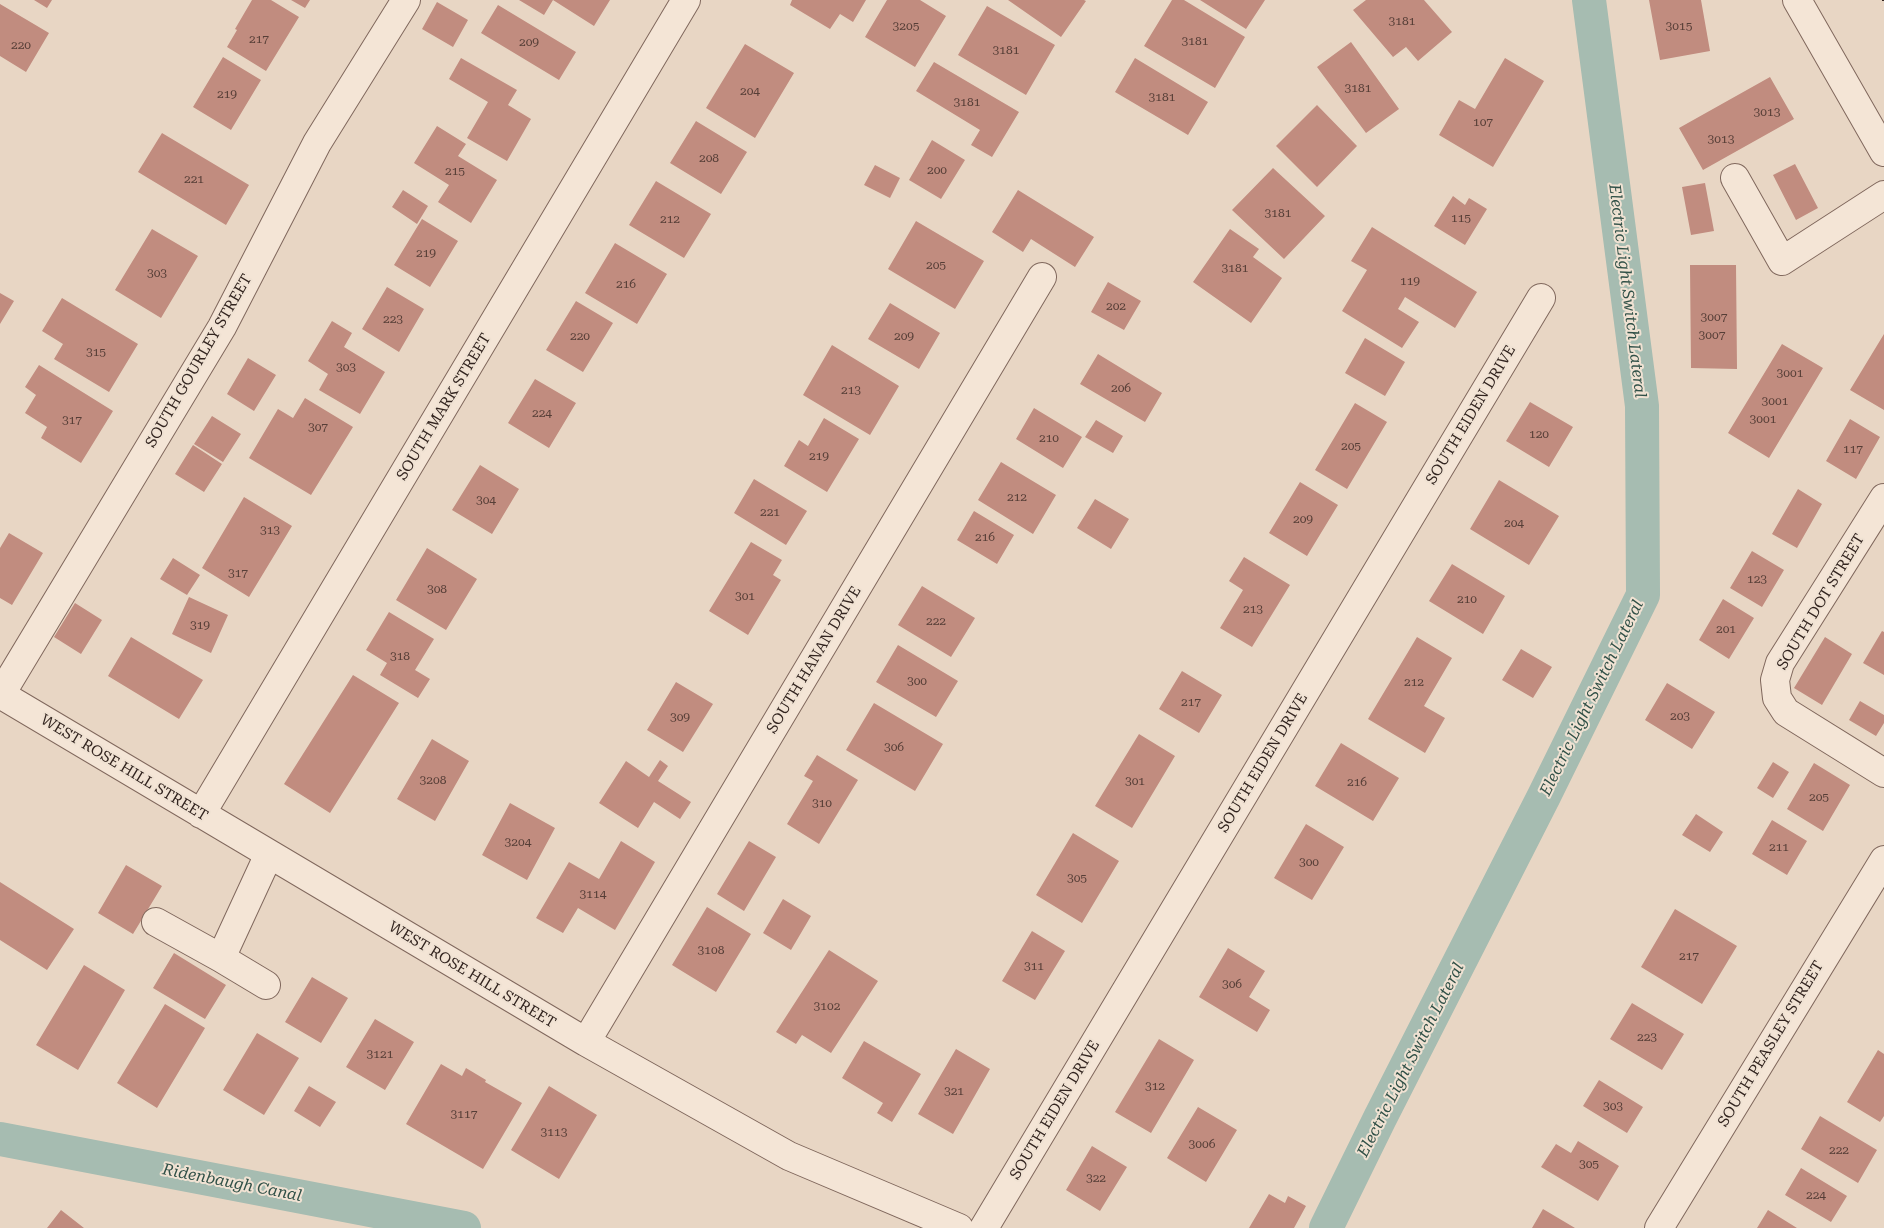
<!DOCTYPE html>
<html>
<head>
<meta charset="utf-8">
<style>
  body { margin:0 }
  canvas { display:block; background:#e8d6c4 }
</style>
</head>
<body>
<canvas width="1884" height="1228"></canvas>
<script>
const g = document.querySelector('canvas').getContext('2d');
g.lineJoin = 'round';
const toPath = rows => new Path2D(rows.map(r => 'M' + r).join(''));
function strokePath(path, color, width, dash) { g.strokeStyle = color; g.lineWidth = width; g.lineCap = dash ? 'butt' : 'round'; g.setLineDash(dash || []); g.stroke(path); }
function fillPath(path, color) { g.fillStyle = color; g.fill(path, 'evenodd'); }
function write(font, color, halo, rows, align = 'center') {
  g.font = font + ' "Roboto Serif",serif'; g.lineWidth = 4; g.setLineDash([]); g.textBaseline = 'middle'; g.strokeStyle = halo; g.fillStyle = color; for (const [text, x, y, turn = 0] of rows) {
    g.save(); g.translate(x, y); g.rotate((+turn || 0) * Math.PI / 180); g.textAlign = isNaN(turn) ? turn : align; if (halo) g.strokeText(text, 0, 0); g.fillText(text, 0, 0); g.restore();
  }
}
strokePath(toPath([
  [0,1139,464,1228],
  [1326,1228,1380,1118,1544,796,1643,595,1642,406,1589,0]
]), '#a6bcb1', 34);
fillPath(toPath([
  [34,0,52,0,47,8],
  [252,0,271,0,299,17,266,71,227,47,237,30,235,29],
  [291,0,310,0,305,8],
  [519,0,610,0,594,26,553,0,544,15],
  [792,0,866,0,853,22,840,14,830,29,790,5],
  [887,0,920,0,946,16,915,67,865,37],
  [1008,0,1084,0,1086,1,1061,37],
  [1172,0,1184,0,1245,37,1215,88,1144,46],
  [1200,0,1265,0,1246,29],
  [1366,0,1424,0,1452,32,1418,61,1406,47,1393,57,1353,10],
  [1649,0,1701,0,1710,51,1660,60],
  [437,2,468,20,453,47,422,29],
  [0,4,49,33,26,72,0,56],
  [498,5,576,52,559,80,481,33],
  [987,6,1055,45,1026,95,958,55],
  [1351,42,1399,109,1366,133,1317,67],
  [745,44,794,73,755,138,706,108],
  [223,57,261,80,231,130,193,107],
  [461,58,517,90,508,105,531,119,507,161,467,138,488,102,449,79],
  [1135,58,1208,102,1188,135,1115,92],
  [1505,58,1544,81,1493,167,1439,135,1459,100,1475,109],
  [934,62,1019,112,992,157,971,145,980,130,916,91],
  [1770,77,1794,119,1703,170,1679,128],
  [1317,105,1357,146,1317,187,1276,146],
  [696,121,747,152,721,194,670,163],
  [437,126,466,144,458,156,497,180,471,223,438,202,449,185,414,163],
  [162,133,249,185,226,225,138,172],
  [932,140,965,160,941,199,909,180],
  [1795,164,1818,208,1796,220,1773,175],
  [875,165,900,178,890,198,864,185],
  [1273,168,1325,216,1284,259,1232,210],
  [656,181,711,214,684,258,629,225],
  [1705,183,1714,231,1691,235,1682,187],
  [403,190,428,206,417,224,392,207],
  [1018,190,1094,237,1075,267,1031,239,1023,252,992,232],
  [1453,196,1465,205,1469,198,1487,209,1465,245,1434,226],
  [422,219,458,241,430,287,394,265],
  [916,221,984,261,955,309,888,269],
  [1372,227,1477,292,1455,328,1405,297,1398,309,1419,322,1402,348,1342,311,1367,270,1351,261],
  [152,229,198,256,161,318,115,290],
  [1230,229,1259,249,1253,257,1282,278,1251,323,1193,282],
  [615,243,667,274,637,324,585,293],
  [1690,265,1736,265,1737,369,1691,368],
  [1108,282,1141,301,1124,330,1091,312],
  [387,287,424,309,399,352,362,329],
  [0,293,14,301,0,324],
  [62,298,138,344,109,392,54,359,63,344,42,331],
  [576,301,613,323,583,372,546,350],
  [890,303,940,333,919,369,868,339],
  [332,321,352,333,344,347,385,372,360,414,319,390,328,374,308,361],
  [1884,334,1884,410,1850,390],
  [1365,338,1405,362,1385,396,1345,373],
  [1782,344,1823,368,1769,458,1728,433],
  [832,345,899,386,870,435,803,395],
  [1098,354,1162,393,1145,422,1080,384],
  [248,358,276,375,254,411,227,394],
  [39,365,113,411,81,463,41,438,47,427,25,413,36,395,25,387],
  [535,379,576,403,549,448,508,423],
  [305,398,353,427,311,495,249,458,278,409,293,418],
  [1530,402,1573,427,1549,467,1506,441],
  [1355,403,1387,422,1347,489,1315,470],
  [1034,408,1082,437,1063,468,1016,439],
  [212,416,241,434,223,462,194,444],
  [824,418,859,439,827,492,784,466,799,440,808,446],
  [1850,419,1880,437,1856,479,1826,461],
  [1096,420,1123,436,1113,453,1085,437],
  [193,445,222,464,204,492,175,474],
  [1001,462,1056,495,1033,534,978,500],
  [480,465,519,489,492,534,452,510],
  [754,479,807,511,786,545,734,513],
  [1499,480,1559,516,1529,565,1470,529],
  [1300,482,1338,505,1307,556,1269,533],
  [1798,489,1822,504,1797,548,1772,534],
  [244,497,292,526,249,597,202,568],
  [1095,499,1129,519,1111,549,1077,528],
  [974,511,1014,535,997,564,957,540],
  [9,533,43,553,12,605,0,598,0,548],
  [751,542,782,560,773,575,781,580,748,635,709,611],
  [427,548,477,579,446,630,396,600],
  [1752,551,1784,570,1762,607,1730,588],
  [1244,557,1290,585,1252,647,1220,628,1243,590,1229,581],
  [173,558,200,575,187,595,160,579],
  [1452,564,1505,596,1483,634,1429,601],
  [922,586,975,618,951,657,898,625],
  [189,597,228,615,211,653,172,634],
  [1723,599,1754,618,1729,659,1699,640],
  [75,603,102,620,81,654,54,637],
  [389,612,434,639,415,670,430,679,418,698,380,675,387,663,366,650],
  [1882,631,1884,632,1884,675,1863,663],
  [131,637,203,680,179,719,108,676],
  [1417,637,1452,658,1424,706,1445,718,1425,753,1368,719],
  [1825,637,1852,654,1822,705,1794,688],
  [898,645,958,681,936,717,876,682],
  [1521,649,1552,667,1533,698,1502,680],
  [1182,671,1222,695,1199,733,1159,709],
  [353,675,399,703,330,813,284,784],
  [676,682,713,704,683,752,647,730],
  [1667,683,1715,712,1692,749,1645,720],
  [1860,701,1884,715,1884,723,1876,736,1849,720],
  [874,703,943,744,915,791,846,750],
  [1139,734,1175,756,1132,828,1095,806],
  [432,739,469,761,435,821,397,799],
  [1341,743,1399,778,1373,821,1315,786],
  [817,755,858,780,819,844,787,824,813,781,804,776],
  [660,760,668,766,658,781,691,802,680,819,654,802,638,828,599,803,626,761,649,777],
  [1773,762,1789,772,1773,798,1757,788],
  [1814,763,1850,785,1823,831,1787,809],
  [510,803,555,828,527,880,482,855],
  [1696,814,1723,832,1710,852,1682,835],
  [1772,820,1807,841,1787,875,1752,854],
  [1306,824,1344,847,1312,900,1274,878],
  [1073,833,1119,861,1082,923,1036,895],
  [621,841,655,862,615,930,578,908,563,933,536,918,569,862,599,879],
  [749,841,776,857,744,911,717,894],
  [126,865,162,886,133,934,98,913],
  [0,882,74,929,47,970,0,940],
  [783,899,811,916,791,950,763,933],
  [707,907,751,934,716,992,672,965],
  [1675,909,1737,946,1702,1004,1641,967],
  [1032,931,1065,951,1035,1000,1002,981],
  [1228,948,1265,971,1249,997,1270,1010,1257,1032,1199,997],
  [829,950,878,981,831,1053,802,1035,796,1044,776,1032],
  [174,953,226,985,205,1019,153,988],
  [84,965,125,990,78,1070,36,1045],
  [312,977,348,998,321,1043,285,1022],
  [1632,1003,1684,1034,1662,1070,1610,1039],
  [165,1004,205,1028,157,1108,117,1083],
  [375,1019,414,1042,385,1090,346,1067],
  [257,1033,299,1058,264,1115,223,1090],
  [1159,1039,1194,1060,1151,1133,1115,1112],
  [864,1041,921,1074,892,1122,877,1113,883,1103,842,1078],
  [956,1049,990,1069,953,1134,918,1114],
  [1878,1050,1884,1054,1884,1116,1880,1122,1847,1102],
  [441,1064,462,1076,466,1068,486,1080,485,1082,522,1103,483,1169,406,1124],
  [1599,1080,1643,1107,1627,1133,1583,1106],
  [309,1086,336,1102,320,1127,294,1111],
  [549,1086,597,1115,559,1179,511,1150],
  [1198,1107,1237,1130,1206,1182,1167,1158],
  [1820,1116,1877,1150,1858,1183,1801,1149],
  [1578,1141,1619,1166,1598,1201,1541,1167,1556,1144,1571,1153],
  [1092,1146,1127,1167,1100,1211,1066,1190],
  [1801,1168,1847,1196,1831,1222,1785,1195],
  [1269,1194,1285,1203,1288,1196,1306,1206,1294,1228,1249,1228],
  [1543,1209,1575,1228,1532,1228],
  [61,1210,84,1228,47,1228],
  [1768,1210,1797,1228,1757,1228]
]), '#c18c7f');
const minor = toPath([
  [1797,0,1884,152],
  [1735,178,1782,261,1884,195],
  [1884,498,1780,663,1775,680,1777,698,1786,712,1884,773],
  [0,694,586,1042,789,1156,959,1228],
  [1,694,222,327,317,143,406,0],
  [201,814,686,0],
  [156,922,221,958,269,854],
  [221,958,266,985],
  [586,1042,1042,277],
  [984,1228,1541,298],
  [1659,1228,1884,860]
]);
strokePath(minor, '#80685d', 30);
strokePath(minor, '#f4e5d6', 28);
strokePath(toPath([
  [1884,0,1884,1]
]), '#32241f', 4, [9, 9]);
write('12px', '#563e37', null, [
  ["3181",1402,21],
  ["3205",906,26],
  ["3015",1679,26],
  ["217",259,39],
  ["3181",1195,41],
  ["209",529,42],
  ["220",21,45],
  ["3181",1006,50],
  ["3181",1358,88],
  ["204",750,91],
  ["219",227,94],
  ["3181",1162,97],
  ["3181",967,102],
  ["3013",1767,112],
  ["107",1483,122],
  ["3013",1721,139],
  ["208",709,158],
  ["200",937,170],
  ["215",455,171],
  ["221",194,179],
  ["3181",1278,213],
  ["115",1461,218],
  ["212",670,219],
  ["219",426,253],
  ["205",936,265],
  ["3181",1235,268],
  ["303",157,273],
  ["119",1410,281],
  ["216",626,284],
  ["202",1116,306],
  ["3007",1714,317],
  ["223",393,319],
  ["3007",1712,335],
  ["220",580,336],
  ["209",904,336],
  ["315",96,352],
  ["303",346,367],
  ["3001",1790,373],
  ["206",1121,388],
  ["213",851,390],
  ["3001",1775,401],
  ["224",542,413],
  ["3001",1763,419],
  ["317",72,420],
  ["307",318,427],
  ["120",1539,434],
  ["210",1049,438],
  ["205",1351,446],
  ["117",1853,449],
  ["219",819,456],
  ["212",1017,497],
  ["304",486,500],
  ["221",770,512],
  ["209",1303,519],
  ["204",1514,523],
  ["313",270,530],
  ["216",985,537],
  ["317",238,573],
  ["123",1757,579],
  ["308",437,589],
  ["301",745,596],
  ["210",1467,599],
  ["213",1253,609],
  ["222",936,621],
  ["319",200,625],
  ["201",1726,629],
  ["318",400,656],
  ["300",917,681],
  ["212",1414,682],
  ["217",1191,702],
  ["203",1680,716],
  ["309",680,717],
  ["306",894,747],
  ["3208",433,780],
  ["301",1135,781],
  ["216",1357,782],
  ["205",1819,797],
  ["310",822,803],
  ["3204",518,842],
  ["211",1779,847],
  ["300",1309,862],
  ["305",1077,878],
  ["3114",593,894],
  ["3108",711,950],
  ["217",1689,956],
  ["311",1034,966],
  ["306",1232,984],
  ["3102",827,1006],
  ["223",1647,1037],
  ["3121",380,1054],
  ["312",1155,1086],
  ["321",954,1091],
  ["303",1613,1106],
  ["3117",464,1114],
  ["3113",554,1132],
  ["3006",1202,1144],
  ["222",1839,1150],
  ["305",1589,1164],
  ["322",1096,1178],
  ["224",1816,1195]
]);
write('15px', '#32241f', '#f0e2d3', [
  ["SOUTH GOURLEY STREET",199,361,-60],
  ["SOUTH MARK STREET",444,407,-59],
  ["SOUTH EIDEN DRIVE",1471,415,-59],
  ["SOUTH DOT STREET",1821,602,-59],
  ["SOUTH HANAN DRIVE",814,660,-59],
  ["SOUTH EIDEN DRIVE",1263,763,-59],
  ["WEST ROSE HILL STREET",124,768,31],
  ["WEST ROSE HILL STREET",472,975,31],
  ["SOUTH PEASLEY STREET",1771,1044,-59],
  ["SOUTH EIDEN DRIVE",1055,1110,-59]
]);
write('italic 16px', '#305047', '#f0e2d3', [
  ["Electric Light Switch Lateral",1627,291,83],
  ["Electric Light Switch Lateral",1592,698,-64],
  ["Electric Light Switch Lateral",1411,1060,-63],
  ["Ridenbaugh Canal",232,1183,11]
]);
</script>
</body>
</html>
